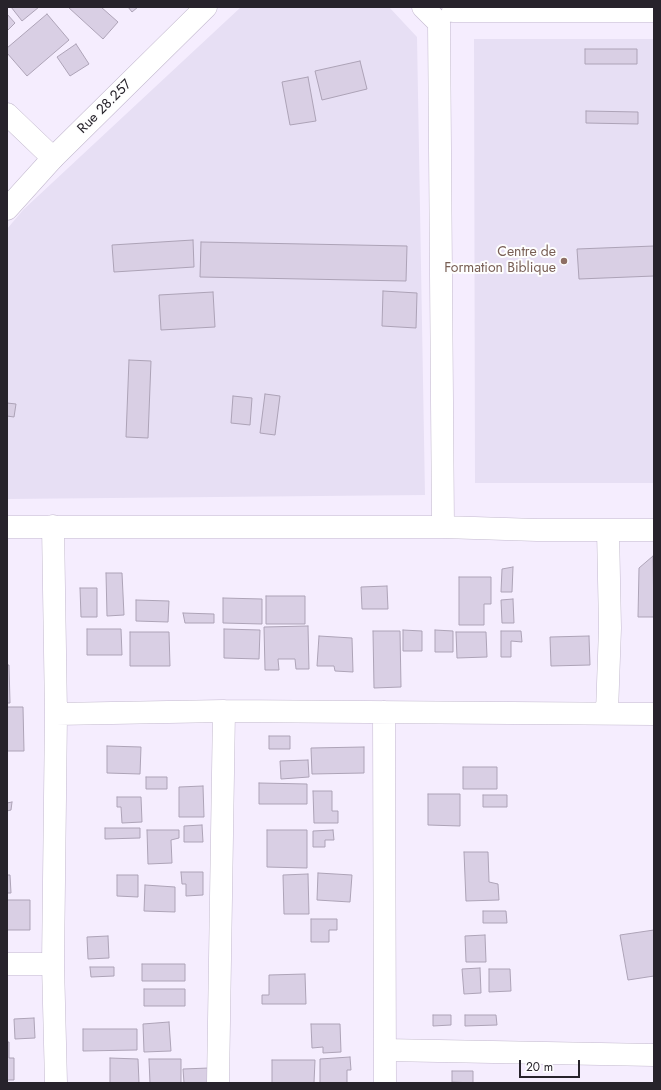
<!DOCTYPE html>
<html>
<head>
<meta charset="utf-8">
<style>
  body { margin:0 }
  #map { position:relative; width:661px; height:1090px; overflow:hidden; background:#f5edfe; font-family:Jost,sans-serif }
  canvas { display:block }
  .frame { position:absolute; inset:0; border:8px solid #27232b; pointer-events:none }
  .scale { position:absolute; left:519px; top:1060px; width:61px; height:18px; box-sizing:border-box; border:2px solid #27232b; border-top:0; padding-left:5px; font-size:12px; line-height:14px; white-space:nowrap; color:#27232b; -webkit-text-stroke:3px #fefefe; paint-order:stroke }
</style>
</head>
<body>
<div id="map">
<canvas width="661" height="1090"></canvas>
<div class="frame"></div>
<div class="scale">20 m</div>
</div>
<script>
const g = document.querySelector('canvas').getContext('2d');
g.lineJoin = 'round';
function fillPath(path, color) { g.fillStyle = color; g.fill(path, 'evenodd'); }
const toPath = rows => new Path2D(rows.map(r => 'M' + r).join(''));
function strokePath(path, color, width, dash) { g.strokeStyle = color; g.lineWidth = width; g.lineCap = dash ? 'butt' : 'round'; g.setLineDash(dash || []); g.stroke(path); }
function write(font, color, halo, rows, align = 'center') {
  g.font = font + ' Jost,sans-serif'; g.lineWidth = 4; g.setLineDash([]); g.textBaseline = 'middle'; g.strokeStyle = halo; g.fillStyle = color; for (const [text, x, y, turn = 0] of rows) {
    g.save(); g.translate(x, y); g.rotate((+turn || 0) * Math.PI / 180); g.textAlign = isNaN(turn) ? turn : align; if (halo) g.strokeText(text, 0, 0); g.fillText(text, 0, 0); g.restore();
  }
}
fillPath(toPath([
  [241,7,389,7,417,37,425,495,7,499,7,229,23,210],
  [474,39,654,39,654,483,475,483]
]), '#e7dff4');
const building = toPath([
  [11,7,39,7,22,21,11,7],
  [68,7,101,7,118,22,103,39,68,7],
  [128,7,138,7,132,12,128,7],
  [7,14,15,23,7,31,7,14],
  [47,14,69,40,27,76,7,53,7,48,47,14],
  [76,44,89,64,70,76,57,57,76,44],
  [585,49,637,49,637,64,585,64,585,49],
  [360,61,367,89,322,100,315,71,360,61],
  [308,77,316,121,290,125,282,82,308,77],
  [586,111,638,112,638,124,586,123,586,111],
  [193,240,194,267,114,272,112,245,193,240],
  [201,242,407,246,406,281,200,277,201,242],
  [654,246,654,276,579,279,577,249,654,246],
  [383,291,417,293,416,328,382,326,383,291],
  [213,292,215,327,161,330,159,295,213,292],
  [129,360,151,361,148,438,126,437,129,360],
  [265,394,280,396,275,435,260,433,265,394],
  [233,396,252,398,250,425,231,423,233,396],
  [7,403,16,404,14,417,7,416,7,403],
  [653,556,654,617,638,617,639,568,653,556],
  [513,567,512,592,501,592,502,569,513,567],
  [106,573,122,573,124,615,107,616,106,573],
  [459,577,491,577,491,604,484,604,484,625,459,625,459,577],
  [387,586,388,609,362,609,361,587,387,586],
  [80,588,97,588,97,617,81,617,80,588],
  [266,596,305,596,305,624,266,624,266,596],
  [223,598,262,599,262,624,223,623,223,598],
  [513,599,514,623,502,623,501,600,513,599],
  [136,600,169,601,168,622,136,621,136,600],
  [183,613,214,614,214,623,185,623,183,613],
  [308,626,309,669,296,669,295,659,278,659,279,670,265,670,264,627,308,626],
  [87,629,121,629,122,655,87,655,87,629],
  [224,629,260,630,259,659,224,658,224,629],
  [403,630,422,631,422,651,403,651,403,630],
  [435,630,453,631,453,652,435,652,435,630],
  [373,631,400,631,401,687,374,688,373,631],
  [501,631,521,631,522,642,511,641,511,657,501,657,501,631],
  [130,632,169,632,170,666,130,666,130,632],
  [456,632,486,632,487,657,457,658,456,632],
  [319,636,352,638,353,672,335,671,334,666,317,666,319,636],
  [589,636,590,665,551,666,550,637,589,636],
  [7,665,9,665,10,703,7,703,7,665],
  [7,707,23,707,24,751,7,751,7,707],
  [269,736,290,736,290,749,269,749,269,736],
  [107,746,141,747,140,774,107,773,107,746],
  [364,747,364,773,312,774,311,748,364,747],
  [308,760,309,777,281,779,280,761,308,760],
  [463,767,497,767,497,789,463,789,463,767],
  [146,777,167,777,167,789,146,789,146,777],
  [259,783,307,784,307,804,259,804,259,783],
  [203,786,204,817,179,817,179,787,203,786],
  [313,791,332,791,332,811,338,811,338,823,314,823,313,791],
  [428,794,460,794,460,826,428,825,428,794],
  [483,795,507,795,507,807,483,807,483,795],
  [117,797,141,797,142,822,122,823,121,807,117,807,117,797],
  [12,802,11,810,7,811,7,803,12,802],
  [202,825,203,842,184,842,184,826,202,825],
  [105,828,140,828,140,838,105,839,105,828],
  [147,830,179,830,179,838,171,840,172,863,148,864,147,830],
  [267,830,307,830,307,868,267,867,267,830],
  [333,830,334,840,325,840,325,847,313,847,313,831,333,830],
  [464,852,488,852,489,882,498,884,499,900,466,901,464,852],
  [181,872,203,872,203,895,186,896,186,884,182,884,181,872],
  [318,873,352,875,350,902,317,900,318,873],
  [308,874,309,914,284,914,283,875,308,874],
  [7,875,10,875,11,893,7,893,7,875],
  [117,875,138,875,138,897,117,896,117,875],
  [145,885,175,887,175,912,144,911,145,885],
  [7,900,30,900,30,930,7,930,7,900],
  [483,911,506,911,507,923,483,923,483,911],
  [311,919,337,919,337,930,329,930,329,942,311,942,311,919],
  [654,930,654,976,628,980,620,935,654,930],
  [485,935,486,962,466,962,465,936,485,935],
  [108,936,109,958,88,959,87,937,108,936],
  [142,964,185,964,185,981,142,981,142,964],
  [90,967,114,967,114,976,91,977,90,967],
  [480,968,481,993,464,994,462,969,480,968],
  [489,969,510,969,511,991,489,992,489,969],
  [305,974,306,1004,262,1004,262,995,269,995,269,975,305,974],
  [144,989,185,989,185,1006,144,1006,144,989],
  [433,1015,451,1015,451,1025,433,1026,433,1015],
  [465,1015,496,1015,497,1025,465,1026,465,1015],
  [34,1018,35,1038,15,1039,14,1019,34,1018],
  [169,1022,171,1051,144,1052,143,1024,169,1022],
  [311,1024,340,1024,341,1052,323,1053,323,1047,312,1048,311,1024],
  [83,1029,137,1029,137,1050,83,1051,83,1029],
  [7,1042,9,1042,9,1058,14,1058,14,1080,7,1080,7,1042],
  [350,1057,351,1070,347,1070,347,1083,320,1083,320,1059,350,1057],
  [110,1058,138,1059,139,1083,110,1083,110,1058],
  [149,1059,181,1059,181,1083,150,1083,149,1059],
  [272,1060,315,1060,314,1083,272,1083,272,1060],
  [209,1068,210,1083,184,1083,183,1069,209,1068],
  [452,1071,473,1071,473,1083,452,1082,452,1071]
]);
fillPath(building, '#d9cfe4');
strokePath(building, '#ada3b7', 1);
const minor = toPath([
  [423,7,439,23,443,527],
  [453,11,654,11],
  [7,114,53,158],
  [53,526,56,714,53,964,56,1083],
  [7,527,443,527,537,530,654,530],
  [384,712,385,1083],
  [607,712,610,628,608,530],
  [56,714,224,711,654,714],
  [7,964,53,964],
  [385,1050,654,1055],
  [218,1083,224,711]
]);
const tertiary = toPath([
  [7,209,53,158,206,7]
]);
strokePath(minor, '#c3b9ce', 23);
strokePath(tertiary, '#c3b9ce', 23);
strokePath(minor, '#fff', 22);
strokePath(tertiary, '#fff', 22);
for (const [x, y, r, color] of [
  [564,261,4,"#8d6e63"]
]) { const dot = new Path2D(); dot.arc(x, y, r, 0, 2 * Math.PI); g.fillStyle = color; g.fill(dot); strokePath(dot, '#fefefe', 1.5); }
write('14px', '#27232b', '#fefefe', [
  ["Rue 28.257",105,107,-45]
]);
write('14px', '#785e54', '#fefefe', [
  ["Centre de",556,253],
  ["Formation Biblique",556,269]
], 'right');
</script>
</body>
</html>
